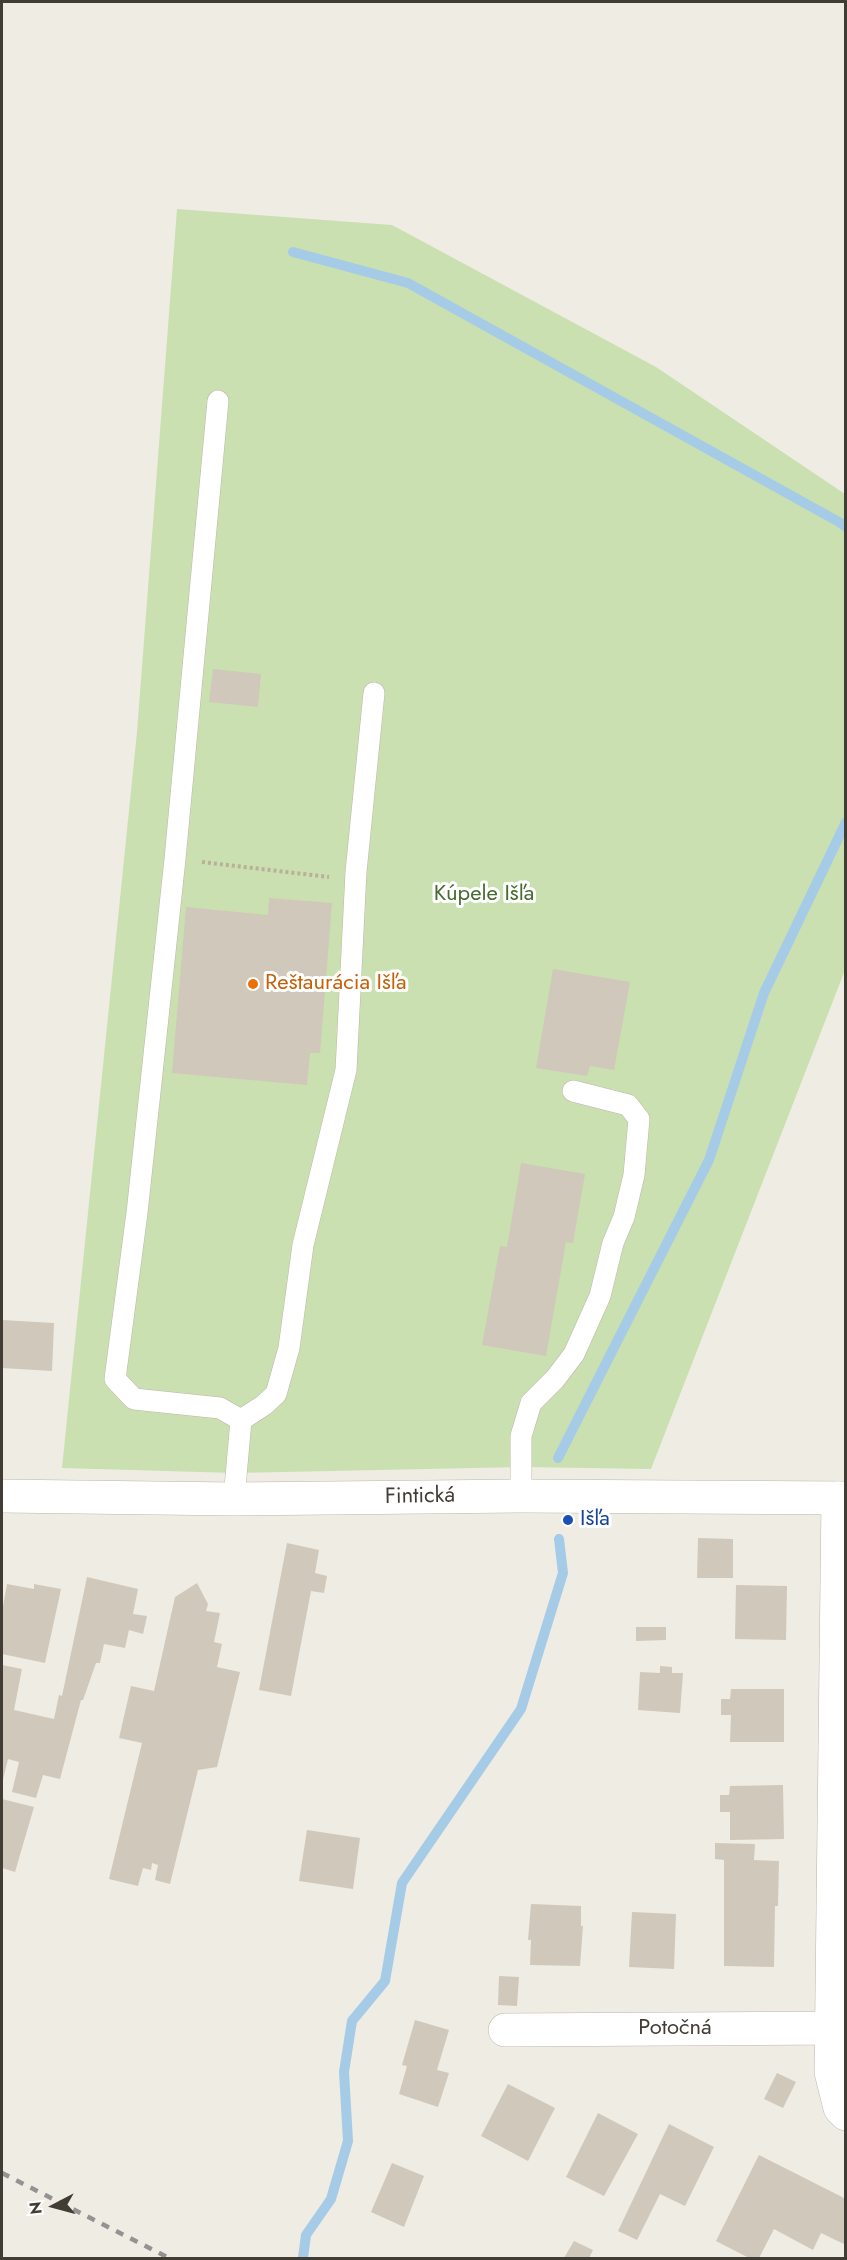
<!DOCTYPE html>
<html>
<head>
<meta charset="utf-8">
<style>
  body { margin:0 }
  #map { position:relative; width:847px; height:2260px; overflow:hidden; background:#efece4; font-family:Jost,sans-serif }
  canvas { display:block }
  .frame { position:absolute; inset:0; border:3px solid #413c34; pointer-events:none }
  .north { position:absolute; left:24px; top:2176px; width:60px; height:60px; -webkit-text-stroke:4px #fff; paint-order:stroke; rotate:264deg; font-size:16px; font-weight:700; line-height:24px; text-align:center; color:#413c34 }
  .north::after { content:''; display:block; margin:auto; width:21px; height:27px; background:#413c34; clip-path:polygon(50% 0,100% 100%,50% 72%,0 100%) }
</style>
</head>
<body>
<div id="map">
<canvas width="847" height="2260"></canvas>
<div class="frame"></div>
<div class="north">N</div>
</div>
<script>
const g = document.querySelector('canvas').getContext('2d');
g.lineJoin = 'round';
function fillPath(path, color) { g.fillStyle = color; g.fill(path, 'evenodd'); }
const toPath = rows => new Path2D(rows.map(r => 'M' + r).join(''));
function strokePath(path, color, width, dash) { g.strokeStyle = color; g.lineWidth = width; g.lineCap = dash ? 'butt' : 'round'; g.setLineDash(dash || []); g.stroke(path); }
function write(font, color, halo, rows, align = 'center') {
  g.font = font + ' Jost,sans-serif'; g.lineWidth = 6; g.setLineDash([]); g.textBaseline = 'middle'; g.strokeStyle = halo; g.fillStyle = color; for (const [text, x, y, turn = 0] of rows) {
    g.save(); g.translate(x, y); g.rotate((+turn || 0) * Math.PI / 180); g.textAlign = isNaN(turn) ? turn : align; if (halo) g.strokeText(text, 0, 0); g.fillText(text, 0, 0); g.restore();
  }
}
fillPath(toPath([
  [177,209,392,225,656,367,845,494,845,970,651,1469,522,1467,235,1473,62,1468,137,732]
]), '#cae0b0');
strokePath(toPath([
  [293,252,408,283,839,522,846,527],
  [558,1458,709,1160,764,993,846,822],
  [303,2258,306,2235,331,2199,348,2141,344,2072,352,2021,385,1981,402,1883,521,1709,563,1573,559,1539]
]), '#a5cbe7', 10);
fillPath(toPath([
  [213,669,261,674,258,707,209,702],
  [269,898,332,903,320,1053,310,1053,307,1085,172,1073,186,907,268,915],
  [553,969,630,982,614,1070,590,1066,587,1076,536,1068],
  [521,1163,585,1174,573,1243,566,1242,546,1356,482,1345,500,1246,507,1247],
  [2,1320,54,1323,52,1371,2,1368],
  [698,1538,733,1539,733,1578,697,1578],
  [287,1543,319,1550,315,1573,327,1576,324,1593,311,1591,291,1696,259,1690],
  [87,1577,138,1589,133,1614,147,1616,143,1634,129,1630,125,1648,104,1644,100,1663,96,1663,83,1700,81,1700,60,1779,43,1775,36,1798,12,1792,19,1762,8,1759,2,1784,2,1665,22,1669,14,1710,54,1719,59,1695,62,1696],
  [197,1583,208,1604,206,1611,220,1613,214,1642,222,1644,217,1667,240,1672,217,1767,198,1770,170,1884,155,1880,158,1865,152,1863,151,1870,143,1868,138,1886,109,1879,142,1743,119,1738,131,1686,154,1691,175,1597],
  [7,1584,34,1589,34,1584,61,1589,45,1663,2,1654,2,1612],
  [736,1585,787,1586,786,1640,735,1639],
  [636,1627,666,1627,666,1640,636,1641],
  [660,1666,672,1667,672,1673,683,1673,680,1713,638,1710,640,1672,660,1673],
  [731,1689,784,1689,784,1742,730,1742,731,1715,721,1715,721,1699,730,1699],
  [783,1785,784,1839,730,1840,730,1812,720,1812,720,1795,729,1795,730,1786],
  [2,1799,34,1807,15,1872,2,1868],
  [307,1830,360,1838,353,1889,299,1881],
  [715,1843,755,1844,754,1860,779,1861,778,1906,775,1906,774,1967,724,1966,724,1860,715,1859],
  [531,1904,581,1906,581,1926,583,1926,580,1966,530,1965,531,1940,528,1940],
  [632,1912,676,1914,674,1969,629,1967],
  [499,1976,519,1977,517,2006,498,2005],
  [415,2020,449,2030,437,2070,449,2073,438,2107,399,2094,407,2066,402,2065],
  [777,2073,796,2082,783,2108,764,2099],
  [508,2084,555,2108,528,2161,481,2136],
  [598,2113,638,2134,604,2196,566,2177],
  [669,2124,714,2147,685,2206,660,2194,637,2240,618,2231],
  [759,2155,846,2199,846,2245,821,2233,813,2250,774,2229,759,2258,749,2258,716,2241],
  [392,2163,424,2176,404,2227,371,2212],
  [574,2241,593,2250,589,2258,564,2258]
]), '#d0c8ba');
const service = toPath([
  [218,401,175,859,137,1213,115,1379,134,1399,220,1408,241,1420,234,1499],
  [241,1420,264,1405,276,1394,289,1348,303,1245,346,1070,356,872,374,693],
  [521,1496,521,1436,531,1403,555,1379,574,1354,600,1296,613,1243,624,1217,634,1175,639,1119,628,1105,573,1091]
]);
const minor = toPath([
  [838,1498,831,2072,840,2108,846,2114],
  [505,2030,846,2028]
]);
const tertiary = toPath([
  [2,1496,234,1499,521,1496,846,1498]
]);
strokePath(service, '#bdb6aa', 22);
strokePath(minor, '#bdb6aa', 34);
strokePath(tertiary, '#bdb6aa', 34);
strokePath(toPath([
  [202,862,329,877]
]), '#baaf9a', 4, [3, 3]);
strokePath(service, '#fff', 21);
strokePath(minor, '#fff', 33);
strokePath(tertiary, '#fff', 33);
strokePath(toPath([
  [2,2173,169,2258]
]), '#939393', 4.5, [8, 8]);
for (const [x, y, r, color] of [
  [253,984,6,"#e8710a"],
  [568,1520,6,"#1a4fb4"]
]) { const dot = new Path2D(); dot.arc(x, y, r, 0, 2 * Math.PI); g.fillStyle = color; g.fill(dot); strokePath(dot, '#fff', 2); }
write('22px', '#456b2f', '#fff', [
  ["Kúpele Išľa",484,895]
]);
write('22px', '#c56008', '#fff', [
  ["Reštaurácia Išľa",265,984]
], 'left');
write('22px', '#413c34', '#fff', [
  ["Fintická",420,1497,-1],
  ["Potočná",675,2029]
]);
write('22px', '#164399', '#fff', [
  ["Išľa",580,1520]
], 'left');
</script>
</body>
</html>
